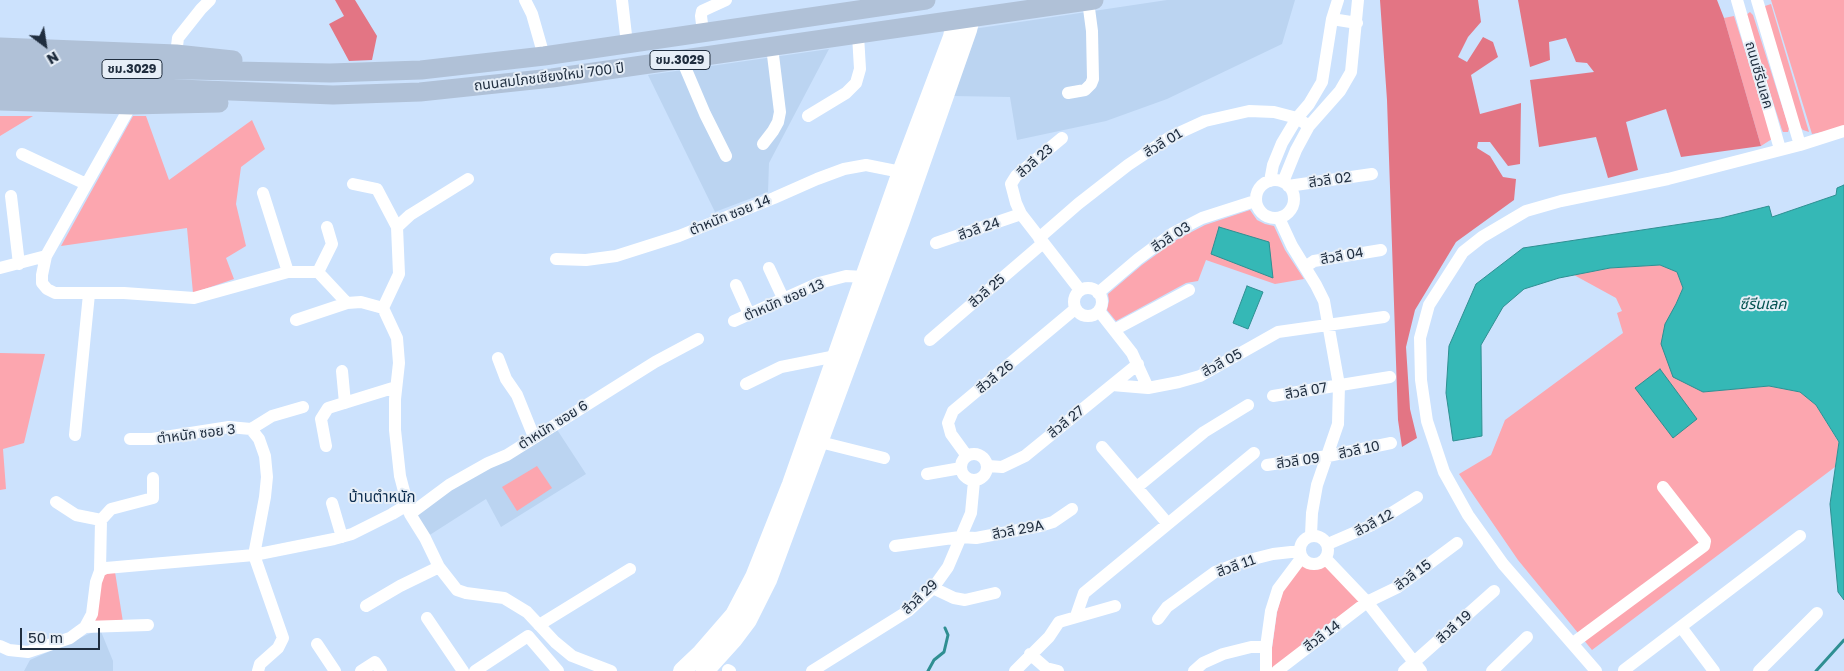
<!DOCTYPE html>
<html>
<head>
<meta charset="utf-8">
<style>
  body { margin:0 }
  #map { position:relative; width:1844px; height:671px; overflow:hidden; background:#cce2fd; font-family:"Golos Text",sans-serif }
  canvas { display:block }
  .north { position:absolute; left:20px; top:20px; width:50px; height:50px; -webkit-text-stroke:4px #e6eef7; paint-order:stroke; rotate:149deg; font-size:14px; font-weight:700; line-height:20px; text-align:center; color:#202e3f }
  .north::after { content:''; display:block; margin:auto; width:18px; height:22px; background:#202e3f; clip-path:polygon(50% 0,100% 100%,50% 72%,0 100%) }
  .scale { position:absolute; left:20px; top:628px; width:80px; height:22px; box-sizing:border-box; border:2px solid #202e3f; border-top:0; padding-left:6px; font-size:15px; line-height:18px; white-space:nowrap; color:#202e3f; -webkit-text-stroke:4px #e6eef7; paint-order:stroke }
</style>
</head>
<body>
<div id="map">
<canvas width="1844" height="671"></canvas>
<div class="north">N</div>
<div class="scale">50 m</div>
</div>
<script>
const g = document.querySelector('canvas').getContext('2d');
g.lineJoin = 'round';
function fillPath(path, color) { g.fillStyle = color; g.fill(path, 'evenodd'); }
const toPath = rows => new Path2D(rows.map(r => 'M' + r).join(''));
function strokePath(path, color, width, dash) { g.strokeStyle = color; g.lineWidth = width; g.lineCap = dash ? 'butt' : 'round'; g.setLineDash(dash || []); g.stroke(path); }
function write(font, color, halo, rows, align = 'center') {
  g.font = font + ' "Golos Text","Noto Sans Thai",sans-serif'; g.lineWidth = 4; g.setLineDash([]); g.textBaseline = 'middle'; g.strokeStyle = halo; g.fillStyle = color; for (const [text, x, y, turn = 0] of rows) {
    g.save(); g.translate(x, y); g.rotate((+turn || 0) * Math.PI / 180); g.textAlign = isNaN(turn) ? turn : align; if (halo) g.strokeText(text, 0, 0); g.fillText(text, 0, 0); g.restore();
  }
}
fillPath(toPath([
  [1167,0,1295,0,1282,44,1167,99,1106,121,1017,140,1010,97,953,96,973,29],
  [829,49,769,163,768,192,715,212,648,75],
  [554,425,586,474,501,527,486,499,425,538,412,511],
  [100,629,113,661,113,671,24,671,30,660]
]), '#bbd4f1');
fillPath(toPath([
  [1771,0,1844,0,1844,128,1812,134],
  [1771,4,1809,132,1803,130,1800,127,1762,7],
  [1750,12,1753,15,1789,128,1788,132,1783,132,1782,130,1746,17,1746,15],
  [1734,16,1772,136,1772,139,1761,146,1724,18],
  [0,116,33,116,0,136],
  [133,116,146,116,169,180,252,120,265,149,241,167,236,204,246,246,226,258,234,279,193,293,187,228,61,246],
  [1250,210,1257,220,1265,224,1274,226,1285,250,1304,279,1275,284,1206,260,1198,281,1186,283,1116,321,1107,310,1109,301,1108,294,1142,265,1176,240,1205,225],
  [1660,265,1677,272,1683,288,1676,304,1703,392,1769,386,1800,392,1816,405,1839,443,1835,467,1592,650,1518,560,1459,474,1491,455,1505,420,1623,333,1617,313,1622,311,1616,298,1574,275,1610,268],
  [0,353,45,354,24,443,3,449,6,489,0,490],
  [537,466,552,488,517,511,502,487],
  [1301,565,1314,570,1326,566,1359,601,1272,668,1272,648,1277,612,1283,591],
  [115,572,123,622,93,623,102,575]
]), '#fca6af');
fillPath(toPath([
  [335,0,355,0,377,36,372,60,349,61,329,24,344,16],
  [1380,0,1478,0,1481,22,1468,37,1458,57,1467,62,1483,37,1493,42,1498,57,1471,75,1480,114,1521,103,1520,164,1508,166,1490,142,1478,142,1477,148,1490,156,1503,177,1516,179,1514,200,1456,242,1415,310,1406,347,1410,409,1417,438,1402,447,1398,420,1387,100],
  [1518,0,1717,0,1724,18,1761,146,1681,157,1666,109,1626,122,1638,170,1608,178,1596,137,1539,147,1530,80,1594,72,1587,63,1576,62,1566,38,1549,42,1550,60,1530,67]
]), '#e37584');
const water = toPath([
  [1844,185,1844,600,1838,592,1830,504,1839,442,1816,405,1800,392,1769,386,1703,392,1673,377,1661,344,1665,324,1676,304,1683,288,1677,272,1660,265,1610,268,1559,278,1524,289,1503,307,1481,345,1482,436,1453,441,1446,393,1449,346,1476,284,1523,248,1721,218,1769,206,1772,217,1836,195,1837,188,1844,185],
  [1219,227,1269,242,1273,278,1211,254,1219,227],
  [1247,286,1263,292,1248,329,1233,323,1247,286],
  [1660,369,1697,419,1673,438,1635,388,1660,369]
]);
fillPath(water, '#35b8b6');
strokePath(water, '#2f8f92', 1);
strokePath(toPath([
  [928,671,934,660,944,652,948,635,945,628],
  [1816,671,1844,640]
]), '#2f8f92', 3);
strokePath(toPath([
  [525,0,532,14,544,56],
  [622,0,627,44],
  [1737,0,1780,149],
  [1757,0,1800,145],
  [1332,19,1357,23],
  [703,32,701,16,702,11,726,0],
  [176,54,178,38,201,9,210,0],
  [682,60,705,114,726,156],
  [1068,93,1085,90,1091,84,1093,79,1092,31,1088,1],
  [131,105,46,256,42,275,42,283,47,289,55,293,124,293,194,298,288,272,318,272,347,303,361,302,383,308,397,338,399,363,395,399,395,430,400,476,410,514,425,538,439,567,457,590,466,593,504,598,527,612,555,642,572,656,611,671],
  [808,116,846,93,856,83,860,69,858,35],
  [1062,138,1016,176,1011,184,1016,203,1021,214,1080,290],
  [763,144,773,131,778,122,780,112,772,47],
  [22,154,86,184],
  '1256 199a19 19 0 1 1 38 0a19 19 0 1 1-38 0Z',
  [1270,181,1273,165,1282,143,1297,118,1309,104,1322,82,1332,19,1338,0],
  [1283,182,1296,150,1309,126,1340,91,1351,72,1358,0],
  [353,184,377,189,397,227],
  [1288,186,1372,174],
  [263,193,288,272],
  [11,196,19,264],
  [1279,218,1292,246,1316,285,1324,301,1339,385,1338,424,1317,485,1312,513,1311,535],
  [1039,238,1078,204,1128,165,1170,137,1205,121,1249,111,1274,112,1297,118,1309,126],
  [936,243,1021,214],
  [556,259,586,260,616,256,679,236,774,198,817,179,844,169,866,165,901,172],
  [1305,267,1314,261,1381,250],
  [0,268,46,256],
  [769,268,783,298],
  [318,272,332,244,327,227],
  [736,285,749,314],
  '1074 302a14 14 0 1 1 28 0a14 14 0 1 1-28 0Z',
  [1098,293,1138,259,1173,233,1202,218,1255,201],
  [383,308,399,274,397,227,410,215,468,179],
  [1099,311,1132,353,1148,388],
  [296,320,347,303],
  [734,321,819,283,846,276,864,277],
  [1114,330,1189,290],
  [930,340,1043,243],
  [498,358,506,379,517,395,534,437],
  [342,371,345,403],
  [746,384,781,367,836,356],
  [1112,385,1148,388,1179,382,1200,376,1278,332,1384,317],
  [1273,396,1390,377],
  [251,429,272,416,303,407],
  [75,435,89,294],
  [130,439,152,439,229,427,251,429,259,439,265,456,267,477,265,497,254,555,283,638,278,648,260,664,258,671],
  [820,442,884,458],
  [326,446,321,419,328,408,396,387],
  [1102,447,1168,524],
  '961 467a13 13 0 1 1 26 0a13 13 0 1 1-26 0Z',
  [967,456,951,434,948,423,953,411,1075,309],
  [1267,465,1328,456,1391,443],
  [988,466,1002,467,1025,456,1138,364],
  [927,474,961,468],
  [1137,487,1204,432,1248,405],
  [56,502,76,515,101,520],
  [332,503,342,537],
  [410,514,449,485,488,463,507,455,655,362,698,339],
  '1300 550a14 14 0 1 1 28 0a14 14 0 1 1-28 0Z',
  [1328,544,1372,525,1417,497],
  [895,546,960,537,976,538,1040,526,1053,522,1072,509],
  [1326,559,1367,602,1421,671],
  [100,571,101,520,111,509,153,498,153,478],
  [933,588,954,598,965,600,995,593],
  [366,606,400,586,439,567],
  [1076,616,1084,593,1254,453],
  [427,618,463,671],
  [1158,619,1167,607,1215,572,1241,562,1273,554,1300,551],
  [539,625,630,569],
  [85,627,148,625],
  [1681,627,1714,671],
  [1573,643,1704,546,1705,541,1663,487],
  [317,644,335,671],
  [0,646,9,650,28,652,70,638,85,627,92,614,96,582,100,571,106,568,254,555,334,539,352,534,392,514,407,505],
  [1030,654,1046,668,1058,671],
  [728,670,730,671],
  [1624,670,1800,536],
  [361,671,375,662,381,671],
  [475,671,528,636,558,671],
  [812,671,908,611,933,588,948,567,971,513,974,481],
  [1015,671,1049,637,1059,622,1115,606],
  [1194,671,1203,663,1223,654,1251,647,1266,647],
  [1266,671,1266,647,1271,611,1278,589,1302,557],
  [1277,671,1367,602,1398,587,1457,543],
  [1404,671,1494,591],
  [1492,671,1527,637],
  [1596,671,1503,564,1468,515,1444,472,1427,421,1421,380,1420,338,1429,305,1463,252,1482,237,1526,211,1561,201,1668,179,1800,145,1844,131],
  [1759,671,1817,613]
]), '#fff', 12);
strokePath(toPath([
  [682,671,701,653,734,615,754,577,791,484,901,172,952,37,955,21],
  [705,671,733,640,748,620,768,580,901,221,968,30,971,18]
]), '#fff', 18);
strokePath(toPath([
  [0,47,176,54,233,60],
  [0,66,330,73,421,70,544,56,926,0],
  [0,82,333,95,420,92,552,78,1094,0],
  [0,101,131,105,219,103]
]), '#b0c1d7', 19);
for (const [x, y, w] of [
  [680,60,60],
  [132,69,60]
]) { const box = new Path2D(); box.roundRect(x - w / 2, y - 9.5, w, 19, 4); g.fillStyle = '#e6eef7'; g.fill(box); strokePath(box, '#202e3f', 1); }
write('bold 12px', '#202e3f', null, [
  ["ชม.3029",680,60],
  ["ชม.3029",132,69]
]);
write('14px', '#202e3f', '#e6eef7', [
  ["ถนนซีรีนเลค",1759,75,74],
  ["ถนนสมโภชเชียงใหม่ 700 ปี",549,77,-7],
  ["สีวลี 01",1163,143,-31],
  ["สีวลี 23",1035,161,-41],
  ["สีวลี 02",1330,180,-8],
  ["ตำหนัก ซอย 14",730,215,-22],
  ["สีวลี 24",979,229,-19],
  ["สีวลี 03",1171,237,-33],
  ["สีวลี 04",1342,256,-10],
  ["สีวลี 25",987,291,-41],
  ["ตำหนัก ซอย 13",784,300,-23],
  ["สีวลี 05",1222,363,-28],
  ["สีวลี 26",995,377,-39],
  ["สีวลี 07",1306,391,-10],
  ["สีวลี 27",1066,422,-39],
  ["ตำหนัก ซอย 6",553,425,-32],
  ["ตำหนัก ซอย 3",196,434,-7],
  ["สีวลี 10",1359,450,-12],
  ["สีวลี 09",1298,461,-8],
  ["สีวลี 12",1374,523,-28],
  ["สีวลี 29A",1018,530,-11],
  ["สีวลี 11",1236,566,-20],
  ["สีวลี 15",1413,575,-36],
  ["สีวลี 29",920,597,-44],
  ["สีวลี 19",1454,627,-42],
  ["สีวลี 14",1322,636,-37]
]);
write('italic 15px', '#045251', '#e6eef7', [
  ["ซีรีนเลค",1763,304]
]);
write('15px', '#0d2d4f', '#e6eef7', [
  ["บ้านตำหนัก",382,497]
]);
</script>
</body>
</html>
